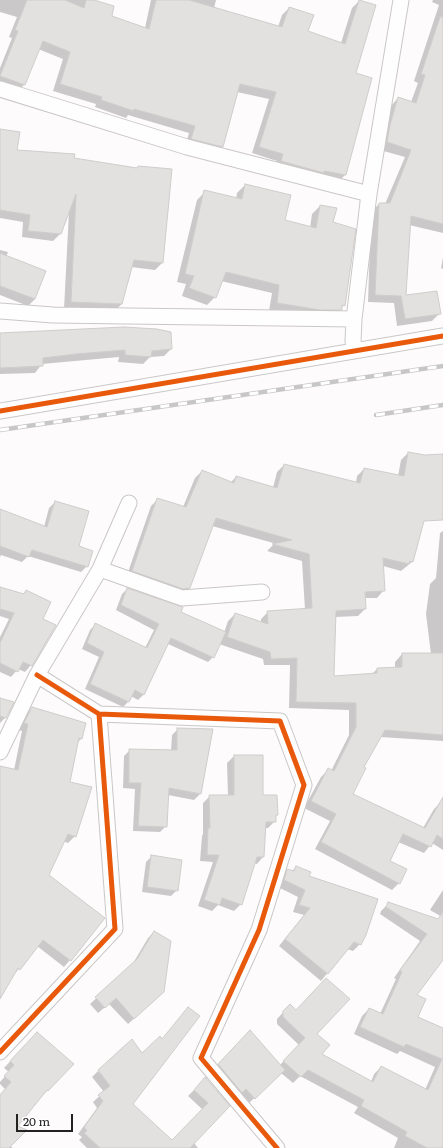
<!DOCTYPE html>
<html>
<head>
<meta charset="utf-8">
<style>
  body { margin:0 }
  #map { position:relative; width:443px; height:1148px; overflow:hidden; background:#fdfbfb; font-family:Literata,serif }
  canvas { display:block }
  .scale { position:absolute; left:16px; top:1114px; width:57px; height:18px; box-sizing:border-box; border:2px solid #242121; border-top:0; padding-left:5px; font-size:12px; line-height:14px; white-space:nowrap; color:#242121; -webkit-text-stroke:3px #fff; paint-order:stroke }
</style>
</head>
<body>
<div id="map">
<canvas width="443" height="1148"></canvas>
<div class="scale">20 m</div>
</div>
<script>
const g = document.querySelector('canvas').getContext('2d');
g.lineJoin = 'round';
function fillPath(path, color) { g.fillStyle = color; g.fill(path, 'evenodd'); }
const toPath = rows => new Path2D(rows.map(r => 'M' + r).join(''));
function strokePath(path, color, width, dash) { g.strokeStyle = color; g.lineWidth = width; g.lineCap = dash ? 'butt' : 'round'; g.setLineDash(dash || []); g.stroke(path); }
fillPath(toPath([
  [0,0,90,0,110,17,145,28,151,0,216,0,214,8,278,27,282,15,289,8,307,32,341,43,352,8,359,1,345,175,338,182,275,168,277,161,252,153,269,99,237,92,222,146,215,153,185,146,189,133,128,115,126,118,95,107,96,104,53,91,63,59,38,49,24,85,17,92,0,85,0,68,12,38,9,37,17,17,0,12],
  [433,0,443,0,443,233,409,225,405,296,440,313,432,321,397,326,394,303,368,302,371,212,379,204,385,204,405,157,380,150,391,106,398,98,411,102,418,83,414,81,439,5,432,2],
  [0,130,16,151,137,168,138,167,171,170,162,263,155,270,131,267,122,304,114,311,64,309,69,211,60,234,53,241,22,237,23,222,0,218],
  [245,185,284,220,310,228,312,214,320,206,344,305,332,317,269,311,272,293,221,281,215,297,207,305,182,296,186,284,177,282,197,200,205,192,236,199,237,193],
  [0,250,8,252,6,257,35,299,28,306,0,295],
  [443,257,443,269,441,268],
  [0,334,171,349,164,356,150,357,143,364,118,362,119,357,42,364,35,373,0,374],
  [408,453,412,562,401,571,383,566,384,590,377,598,364,598,365,609,358,616,335,617,333,677,372,674,377,669,395,669,395,662,402,654,431,654,426,614,430,584,436,578,440,533,443,531,443,741,380,737,362,767,352,794,423,828,434,809,441,802,443,803,443,850,432,843,424,853,398,842,389,861,399,883,392,890,315,849,330,821,304,808,321,777,328,770,331,771,349,735,349,710,289,708,290,665,264,665,263,659,219,644,213,657,208,662,168,644,144,694,138,700,131,696,129,701,123,707,85,689,99,657,82,649,90,630,96,624,145,648,154,630,116,610,122,594,127,589,224,633,228,621,235,614,261,623,261,619,268,612,305,610,302,561,267,551,273,545,277,544,212,526,189,588,182,595,126,578,151,506,158,499,183,507,195,478,202,471,230,483,236,477,273,488,277,472,284,465,356,483,357,476,364,469,398,476,401,460],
  [55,502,87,566,81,572,28,556,22,562,1,555,0,557,0,511,44,527,49,508],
  [0,588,23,594,26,591,42,619,31,665,25,672,18,669,11,677,0,672,0,637,9,619,0,616],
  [0,699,6,717,0,723],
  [32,708,82,738,77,743,69,783,75,836,68,843,63,841,47,875,70,960,64,967,37,946,13,976,0,997,0,767,14,770,22,731,18,730,25,715],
  [178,729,200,794,194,800,168,795,166,826,160,832,133,831,135,789,123,788,124,756,130,750,171,751,172,735],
  [234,756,277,815,275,816,275,821,268,828,265,828,263,857,257,864,254,863,241,904,234,911,218,905,212,911,198,906,213,862,200,861,202,836,203,834,203,803,210,796,228,796,227,763],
  [152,856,177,890,171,896,142,892,146,862],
  [296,867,308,877,360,944,353,951,347,949,321,981,279,946,304,915,293,912,298,897,278,887,281,877,288,870,292,871],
  [443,890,443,959,416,995,417,1017,443,1029,443,1148,394,1148,398,1138,354,1113,358,1107,300,1076,293,1083,281,1073,248,1104,213,1070,244,1037,280,1065,299,1045,277,1024,277,1019,290,1005,316,1034,320,1055,371,1082,374,1074,381,1067,425,1090,435,1067,400,1051,397,1054,354,1034,362,1016,369,1009,380,1014,396,979,394,978,420,941,380,914,381,911,388,904,441,921,442,917,430,910],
  [154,932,157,998,128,1024,109,1004,98,1013,90,1004,132,965,148,938],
  [31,1039,72,1064,41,1097,17,1127,10,1146,13,1148,0,1148,0,1096,5,1089,0,1084,0,1082,9,1072,4,1068],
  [98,1071,131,1104,172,1141,203,1110,188,1096,205,1079,229,1106,194,1143,198,1148,87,1148,79,1140,82,1137,78,1134,97,1108,93,1102,104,1092,92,1077]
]), '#0003');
const building = toPath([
  [27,0,65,0,84,8,86,0,94,0,114,6,112,16,149,29,156,0,189,0,282,27,289,7,314,15,308,31,345,44,359,0,376,5,356,73,372,78,346,175,324,171,324,173,281,161,283,154,259,147,276,92,240,84,223,147,191,139,195,126,134,109,134,111,101,100,102,97,60,84,70,52,43,41,25,85,0,76,18,31,15,30,27,0],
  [440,17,443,17,443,224,411,216,406,295,437,291,441,314,405,319,401,296,375,295,379,203,390,203,411,150,387,142,390,125,398,97,416,103,425,75,421,74,440,17],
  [0,129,20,132,17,150,75,154,74,158,137,168,138,166,172,169,163,263,134,260,122,304,71,302,76,194,61,234,28,231,30,215,0,210,0,129],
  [245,184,291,195,285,220,316,228,320,205,337,208,333,222,356,229,345,306,342,305,342,310,320,310,277,303,279,285,226,272,216,298,189,288,194,276,185,274,204,190,242,199,245,184],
  [0,253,46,271,35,299,0,286,0,253],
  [124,327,157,329,171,332,172,349,152,351,151,357,125,355,125,350,76,354,43,358,43,366,0,368,0,333,124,327],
  [408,452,425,455,443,454,443,520,424,521,413,562,410,561,409,564,383,558,385,591,365,592,366,609,336,611,334,676,377,673,377,668,402,667,402,653,443,653,443,735,385,730,364,767,366,768,353,794,425,828,443,797,443,839,437,835,431,847,403,834,390,861,407,869,400,884,321,842,336,814,311,801,328,768,334,771,356,727,356,703,296,702,297,658,271,659,270,652,227,637,235,613,268,624,267,611,312,608,309,554,272,544,292,540,216,518,190,588,183,589,132,571,157,498,186,507,202,470,234,483,236,476,277,488,284,464,360,483,364,468,404,476,408,452],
  [55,501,89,511,79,546,93,551,88,567,32,550,29,557,0,546,0,509,47,527,55,501],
  [0,587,24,594,26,590,51,602,43,619,56,625,32,666,23,662,18,672,0,663,0,643,14,613,0,609,0,587],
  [127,588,183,607,181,612,226,632,214,658,171,638,144,695,135,690,129,702,90,684,104,652,87,643,95,623,147,648,159,624,121,605,127,588],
  [0,698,14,702,6,718,0,716,0,698],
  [32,707,86,723,82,739,79,738,70,782,92,787,76,837,68,834,49,875,105,918,71,961,43,940,20,970,18,968,0,999,0,766,18,770,28,724,24,723,32,707],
  [177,728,213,729,201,794,169,788,167,827,138,826,141,783,129,783,129,749,177,750,177,728],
  [234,755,263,755,263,795,277,795,278,815,276,815,276,822,266,822,264,857,257,857,242,905,222,898,220,905,204,900,219,855,207,855,208,828,210,828,209,795,234,795,234,755],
  [151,855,182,860,178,891,147,887,151,855],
  [296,866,311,872,309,876,378,899,366,935,361,945,354,942,328,974,285,939,310,908,299,905,305,890,284,880,287,869,294,871,296,866],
  [388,902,438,919,443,912,443,960,417,995,426,999,418,1017,443,1028,443,1148,427,1148,405,1136,407,1132,361,1106,364,1100,308,1070,301,1077,283,1061,305,1038,283,1017,283,1011,290,1004,296,1010,326,978,350,999,317,1034,330,1045,322,1054,373,1082,381,1066,428,1090,442,1059,406,1044,404,1047,360,1027,369,1008,383,1014,402,972,400,970,427,934,386,907,388,902],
  [154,931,171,941,164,992,134,1019,116,998,105,1008,95,997,137,959,154,931],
  [188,1007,200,1016,133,1104,172,1140,208,1103,194,1090,205,1077,230,1106,190,1148,100,1148,84,1133,87,1131,84,1127,103,1101,98,1095,110,1086,98,1070,132,1039,142,1053,160,1036,162,1039,188,1007],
  [250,1030,285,1070,255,1099,246,1089,242,1093,218,1064,250,1030],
  [37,1032,74,1064,48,1091,47,1090,18,1126,27,1130,9,1148,0,1148,0,1095,11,1082,4,1076,14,1065,10,1061,37,1032]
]);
fillPath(building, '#e3e0e0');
strokePath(building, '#cfcccc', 1);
const minor = toPath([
  [0,89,187,147,369,194],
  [0,311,53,315,354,319],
  [355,351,353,341,354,319,369,194,401,0],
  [0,411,443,336],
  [100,569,182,598,262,592],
  [99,714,280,721,304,785,259,930,201,1058,277,1148],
  [0,752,37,675,100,569,129,503],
  [0,1052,115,929,99,714,37,675]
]);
strokePath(minor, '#cac7c7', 17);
strokePath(minor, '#fffefe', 15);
const rail = toPath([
  [376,415,443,405],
  [0,430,443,366]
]);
strokePath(rail, '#c8c7c7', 4.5);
strokePath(rail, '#fff', 3, [9]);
strokePath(toPath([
  [0,411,443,336],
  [99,714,280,721,304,785,259,930,201,1058,277,1148],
  [0,1052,115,929,99,714,37,675]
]), '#e8590c', 5);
</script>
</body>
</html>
